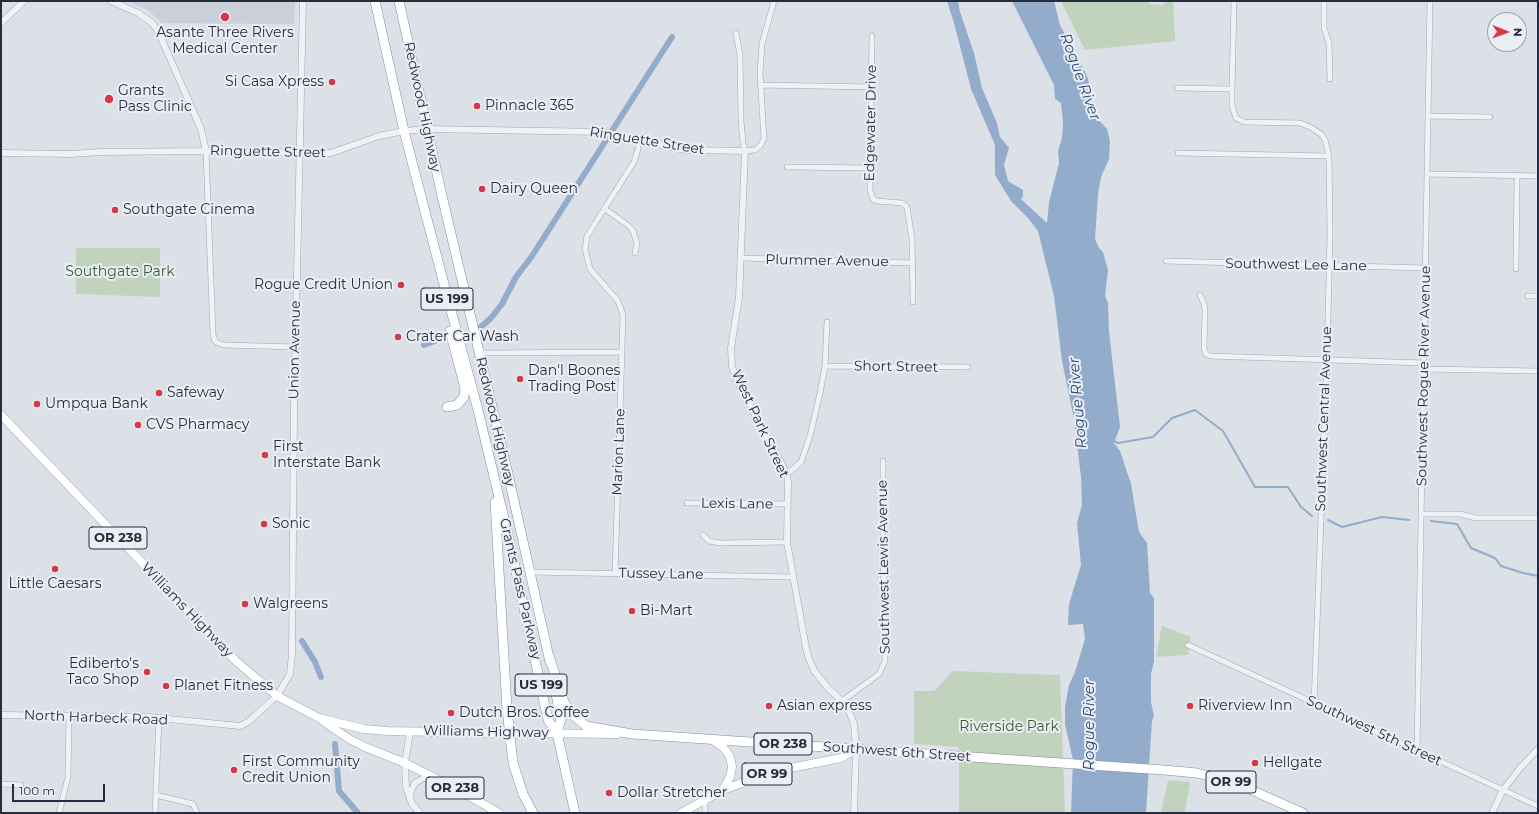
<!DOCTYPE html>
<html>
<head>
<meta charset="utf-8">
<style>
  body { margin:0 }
  #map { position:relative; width:1539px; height:814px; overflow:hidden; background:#dce0e7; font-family:Montserrat,sans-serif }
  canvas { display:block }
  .frame { position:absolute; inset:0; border:2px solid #252d3f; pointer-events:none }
  .north { position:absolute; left:1487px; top:12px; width:40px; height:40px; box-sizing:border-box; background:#ebeff5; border:1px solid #9ca1ac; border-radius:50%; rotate:91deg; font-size:11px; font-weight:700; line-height:16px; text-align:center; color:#252d3f }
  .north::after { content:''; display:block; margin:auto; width:14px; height:18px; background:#d73746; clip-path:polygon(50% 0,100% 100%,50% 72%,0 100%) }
  .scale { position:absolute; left:12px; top:784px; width:93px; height:18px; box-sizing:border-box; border:2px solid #252d3f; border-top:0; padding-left:5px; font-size:12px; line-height:14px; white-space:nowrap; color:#252d3f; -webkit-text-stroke:3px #ebeff5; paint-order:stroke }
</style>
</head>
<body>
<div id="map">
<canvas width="1539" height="814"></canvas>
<div class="frame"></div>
<div class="north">N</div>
<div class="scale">100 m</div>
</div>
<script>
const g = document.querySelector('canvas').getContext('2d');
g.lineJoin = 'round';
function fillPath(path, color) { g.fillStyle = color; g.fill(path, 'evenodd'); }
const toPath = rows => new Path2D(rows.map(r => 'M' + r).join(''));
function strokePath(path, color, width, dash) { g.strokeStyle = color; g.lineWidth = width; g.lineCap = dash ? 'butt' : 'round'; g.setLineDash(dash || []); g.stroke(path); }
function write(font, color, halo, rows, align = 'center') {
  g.font = font + ' Montserrat,sans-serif'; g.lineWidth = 4; g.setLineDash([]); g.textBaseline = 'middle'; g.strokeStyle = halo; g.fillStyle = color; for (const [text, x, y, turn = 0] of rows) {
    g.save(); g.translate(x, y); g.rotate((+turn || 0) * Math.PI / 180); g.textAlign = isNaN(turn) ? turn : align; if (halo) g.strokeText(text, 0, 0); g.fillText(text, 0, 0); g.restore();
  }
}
fillPath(toPath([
  [128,1,295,1,294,24,162,23,149,11]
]), '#cacfda');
fillPath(toPath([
  [1061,1,1148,1,1150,4,1162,5,1169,1,1173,1,1175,41,1085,50],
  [76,248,160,248,160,297,76,294],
  [1162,626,1191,637,1188,655,1156,657],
  [953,671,1060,675,1065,813,959,813,959,747,914,744,914,691,934,691],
  [1168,780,1190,782,1185,813,1161,813]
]), '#c1d2bd');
fillPath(toPath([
  [947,1,958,1,960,12,974,53,982,88,997,123,1000,137,1009,148,1004,165,1008,181,1023,190,1023,196,1021,199,1047,223,1049,202,1059,163,1058,151,1062,138,1063,122,1061,103,1055,99,1054,85,1012,1,1054,1,1060,25,1087,76,1090,87,1090,111,1107,129,1110,141,1109,159,1101,177,1098,194,1095,239,1099,248,1103,252,1108,270,1105,296,1108,303,1109,331,1120,427,1114,443,1120,451,1131,484,1139,532,1147,543,1150,593,1154,598,1154,661,1151,674,1151,702,1154,716,1152,721,1146,813,1071,813,1073,760,1065,724,1065,707,1069,685,1075,672,1085,639,1083,624,1068,625,1069,604,1081,565,1077,523,1082,505,1081,477,1074,419,1062,361,1054,296,1038,231,1028,218,1011,201,995,175,995,145,971,89,954,23]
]), '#94accb');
strokePath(toPath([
  [1114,441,1118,443,1153,437,1172,418,1195,410,1223,431,1255,487,1288,487,1301,507,1312,516],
  [1328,520,1342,527,1382,517,1409,520],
  [1431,521,1457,524,1471,548,1495,558,1501,566,1523,573,1538,576]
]), '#94accb', 2);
strokePath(toPath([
  [481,327,491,318,502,304,516,277,532,256,672,37],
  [424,345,445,337],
  [302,641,315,662,321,677],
  [335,744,339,791,358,813]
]), '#94accb', 6);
const minor = toPath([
  [1234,1,1232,89,1232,106,1236,118,1244,122,1300,123,1312,128,1322,135,1325,140,1329,156,1330,235,1327,360,1314,704],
  [1324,1,1324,28,1329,43,1330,79],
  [736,33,740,55,741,121,743,143,745,151,755,150,760,146,764,139,760,73,762,44,774,1],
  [872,36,870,190,873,199,877,201,902,203,907,207,912,239,913,302],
  [760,85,871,87],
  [1177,88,1232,89],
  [1428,116,1490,117],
  [206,151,213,334,215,341,218,343,224,345,296,347],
  [1178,153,1329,156],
  [787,167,870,168],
  [1427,174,1538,176],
  [605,209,629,226,633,231,637,243,635,253],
  [741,258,913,263],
  [1166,261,1425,268],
  [1516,269,1517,175],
  [1200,295,1204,304,1205,311,1204,348,1206,354,1210,356,1424,363],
  [1528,296,1538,296],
  [479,353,621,352],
  [825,366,968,367],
  [1424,369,1538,371],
  [787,474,801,462,810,436,820,393,825,366,827,322],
  [687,503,787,504],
  [1422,514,1460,514,1476,518,1538,518],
  [703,535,709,541,720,543,787,542],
  [530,572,793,577],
  [615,574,623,315,618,301,590,269,585,249,587,236,634,162,638,149,638,140],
  [1188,645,1538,806],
  [842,701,879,674,885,661,883,548,883,461],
  [1417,751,1430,1],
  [1,784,21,785],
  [156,795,193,804,197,813],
  [705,799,705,813],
  [59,813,68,777,69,716],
  [155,813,159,718]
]);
const tertiary = toPath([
  [111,1,138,13,152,23,158,31,201,129,206,151],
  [1,23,24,1],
  [1,153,72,154,100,152,206,151,331,153,379,136,404,131,427,129,602,132,685,150,745,151,739,298,731,348,732,367,738,383,787,474,788,484,787,542,806,648,809,659,815,672,828,688,842,701,849,711,854,724,856,749,854,813],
  [1,715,148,717,240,726,248,722,277,696,290,674,292,654,294,409,303,1],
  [410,732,405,763,406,787,412,804,420,813],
  [410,799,411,791,415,783,424,778,433,778],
  [1492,813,1503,790,1521,767,1538,749]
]);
const primary = toPath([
  [1,415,236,661,277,696,319,718,364,729,387,731,493,733],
  [323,721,349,739,365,747,405,763,455,788,499,813],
  [522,733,617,734],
  [711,739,724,748,730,757,732,767,730,777,723,790],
  [681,813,723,790,752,779,785,769,841,758,856,749]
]);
const trunk = toPath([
  [375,1,404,131,445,288,478,410,509,539,548,720,557,733,575,813],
  [399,1,442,196,508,474,550,662],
  [447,407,457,405,464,397,465,388,450,331],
  [495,502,507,709,513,763,523,794,533,813],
  [549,656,564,702,573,715,586,726,632,734,1164,770,1197,773,1238,784,1303,813],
  [556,694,561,719,557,733]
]);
strokePath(minor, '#a1a7b1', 6);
strokePath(tertiary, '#a1a7b1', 7);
strokePath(primary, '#9ba3b4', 9);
strokePath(trunk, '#838c9f', 10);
strokePath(minor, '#eff1f6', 5);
strokePath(tertiary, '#eff1f6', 6);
strokePath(primary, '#fff', 8);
strokePath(trunk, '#fff', 9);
const primaryBridge = toPath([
  [493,733,522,733]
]);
strokePath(primaryBridge, '#9ba3b4', 9, []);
strokePath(primaryBridge, '#fff', 8);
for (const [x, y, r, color] of [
  [225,17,5,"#d73746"],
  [332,82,4,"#d73746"],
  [109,99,5,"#d73746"],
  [477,106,4,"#d73746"],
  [482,189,4,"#d73746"],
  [115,210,4,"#d73746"],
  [401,285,4,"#d73746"],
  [398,337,4,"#d73746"],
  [520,379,4,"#d73746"],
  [159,393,4,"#d73746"],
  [37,404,4,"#d73746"],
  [138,425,4,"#d73746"],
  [265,455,4,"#d73746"],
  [264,524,4,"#d73746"],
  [55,569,4,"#d73746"],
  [245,604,4,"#d73746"],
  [632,611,4,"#d73746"],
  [147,672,4,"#d73746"],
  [166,686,4,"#d73746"],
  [769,706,4,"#d73746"],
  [1190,706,4,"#d73746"],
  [451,713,4,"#d73746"],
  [1255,763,4,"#d73746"],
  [234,770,4,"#d73746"],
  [609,793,4,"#d73746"]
]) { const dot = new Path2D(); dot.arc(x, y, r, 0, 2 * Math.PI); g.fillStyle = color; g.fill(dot); strokePath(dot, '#ebeff5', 1.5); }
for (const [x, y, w] of [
  [447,299,52],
  [118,538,58],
  [541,685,52],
  [783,744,58],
  [767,774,50],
  [1231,782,50],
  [455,788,58]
]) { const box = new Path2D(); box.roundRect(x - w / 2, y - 11, w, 22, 3); g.fillStyle = '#ebeff5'; g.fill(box); strokePath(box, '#252d3f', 1); }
write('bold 13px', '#252d3f', null, [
  ["US 199",447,299],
  ["OR 238",118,538],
  ["US 199",541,685],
  ["OR 238",783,744],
  ["OR 99",767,774],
  ["OR 99",1231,782],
  ["OR 238",455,788]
]);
write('14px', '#252d3f', '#ebeff5', [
  ["Asante Three Rivers",225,33,"center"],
  ["Medical Center",225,49,"center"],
  ["Si Casa Xpress",324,82,"right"],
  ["Grants",118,91],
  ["Pass Clinic",118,107],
  ["Pinnacle 365",485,106],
  ["Dairy Queen",490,189],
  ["Southgate Cinema",123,210],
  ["Rogue Credit Union",393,285,"right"],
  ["Crater Car Wash",406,337],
  ["Dan'l Boones",528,371],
  ["Trading Post",528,387],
  ["Safeway",167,393],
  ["Umpqua Bank",45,404],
  ["CVS Pharmacy",146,425],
  ["First",273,447],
  ["Interstate Bank",273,463],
  ["Sonic",272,524],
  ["Little Caesars",55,584,"center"],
  ["Walgreens",253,604],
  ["Bi-Mart",640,611],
  ["Ediberto's",139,664,"right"],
  ["Taco Shop",139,680,"right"],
  ["Planet Fitness",174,686],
  ["Asian express",777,706],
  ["Riverview Inn",1198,706],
  ["Dutch Bros. Coffee",459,713],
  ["First Community",242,762],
  ["Credit Union",242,778],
  ["Hellgate",1263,763],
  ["Dollar Stretcher",617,793]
], 'left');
write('14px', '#252d3f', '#ebeff5', [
  ["Redwood Highway",422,107,78],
  ["Edgewater Drive",871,123,-89],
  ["Ringuette Street",647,141,9],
  ["Ringuette Street",268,152,1],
  ["Plummer Avenue",827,261,1],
  ["Southwest Lee Lane",1296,265,1],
  ["Union Avenue",295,350,-89],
  ["Short Street",896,367,1],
  ["Southwest Rogue River Avenue",1424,376,-89],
  ["Southwest Central Avenue",1324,419,-88],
  ["Redwood Highway",495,422,77],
  ["West Park Street",760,424,65],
  ["Marion Lane",619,452,-88],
  ["Lexis Lane",737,504,1],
  ["Southwest Lewis Avenue",884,567,-91],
  ["Tussey Lane",661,574,1],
  ["Grants Pass Parkway",520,589,77],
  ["Williams Highway",187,610,46],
  ["North Harbeck Road",96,718,2],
  ["Southwest 5th Street",1374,731,25],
  ["Williams Highway",486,732,1],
  ["Southwest 6th Street",897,752,4]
]);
write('14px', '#375b31', '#ebeff5', [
  ["Southgate Park",120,272],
  ["Riverside Park",1009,727]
]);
write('italic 15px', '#2c4975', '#ebeff5', [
  ["Rogue River",1080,77,70],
  ["Rogue River",1078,403,-95],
  ["Rogue River",1090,725,-90]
]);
</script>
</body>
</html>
